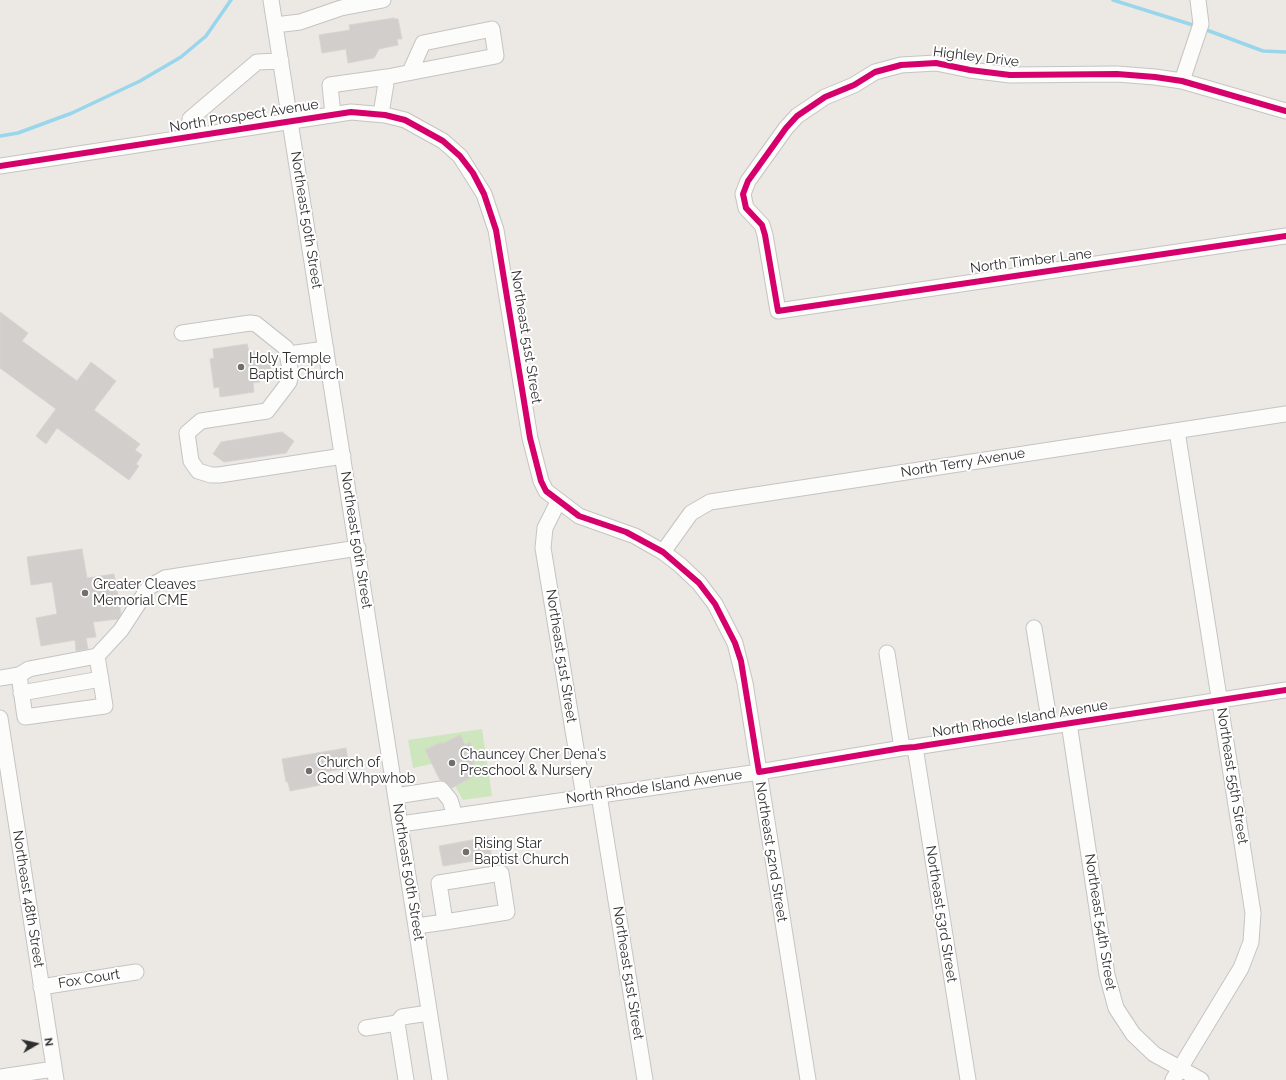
<!DOCTYPE html>
<html>
<head>
<meta charset="utf-8">
<style>
  body { margin:0 }
  #map { position:relative; width:1286px; height:1080px; overflow:hidden; background:#ece8e4; font-family:Raleway,sans-serif }
  canvas { display:block }
  .north { position:absolute; left:16px; top:1024px; width:40px; height:40px; -webkit-text-stroke:3px #fff; paint-order:stroke; rotate:81deg; font-size:11px; font-weight:700; line-height:16px; text-align:center; color:#2e2e2e }
  .north::after { content:''; display:block; margin:auto; width:14px; height:18px; background:#2e2e2e; clip-path:polygon(50% 0,100% 100%,50% 72%,0 100%) }
</style>
</head>
<body>
<div id="map">
<canvas width="1286" height="1080"></canvas>
<div class="north">N</div>
</div>
<script>
const g = document.querySelector('canvas').getContext('2d');
g.lineJoin = 'round';
function fillPath(path, color) { g.fillStyle = color; g.fill(path, 'evenodd'); }
const toPath = rows => new Path2D(rows.map(r => 'M' + r).join(''));
function strokePath(path, color, width, dash) { g.strokeStyle = color; g.lineWidth = width; g.lineCap = dash ? 'butt' : 'round'; g.setLineDash(dash || []); g.stroke(path); }
function write(font, color, halo, rows, align = 'center') {
  g.font = font + ' Raleway,sans-serif'; g.lineWidth = 4; g.setLineDash([]); g.textBaseline = 'middle'; g.strokeStyle = halo; g.fillStyle = color; for (const [text, x, y, turn = 0] of rows) {
    g.save(); g.translate(x, y); g.rotate((+turn || 0) * Math.PI / 180); g.textAlign = isNaN(turn) ? turn : align; if (halo) g.strokeText(text, 0, 0); g.fillText(text, 0, 0); g.restore();
  }
}
fillPath(toPath([
  [482,729,492,796,463,800,454,784,479,773,473,762,479,759,470,742,465,745,450,740,442,744,441,742,425,750,432,762,431,764,413,768,408,740]
]), '#cee6be');
strokePath(toPath([
  [1113,0,1196,26],
  [1204,29,1263,51,1286,52],
  [0,136,18,133,72,113,140,81,181,57,206,36,231,0]
]), '#99d6ec', 3.5);
const building = toPath([
  [394,18,394,19,398,19,402,39,397,39,398,45,379,49,374,58,348,63,346,49,322,53,319,35,350,30,349,25,394,18],
  [0,312,28,333,22,341,77,381,91,362,116,381,94,410,140,444,135,450,142,455,136,464,139,466,129,480,57,428,46,444,36,436,56,409,0,368,0,312],
  [247,344,249,352,255,351,256,357,269,355,271,375,259,377,260,382,253,383,254,392,220,397,219,387,214,388,210,359,214,358,213,349,247,344],
  [282,432,294,441,286,453,224,462,213,454,221,442,282,432],
  [82,549,87,578,114,574,121,614,118,619,93,622,96,637,86,638,88,649,76,651,75,640,41,646,36,618,57,614,52,582,31,585,27,557,82,549],
  [460,735,465,745,470,742,479,759,473,762,479,773,452,788,445,781,440,780,425,750,441,742,442,744,460,735],
  [346,748,349,768,319,773,321,785,290,791,288,782,286,782,282,759,346,748],
  [488,837,492,858,443,866,439,846,488,837]
]);
fillPath(building, '#d1cecb');
strokePath(building, '#d7d4d0', 1);
const minor = toPath([
  [271,0,440,1080],
  [275,25,300,22,341,8,383,0],
  [387,77,496,56,492,29,423,43,410,72],
  [1182,81,1201,24,1198,0],
  [1286,111,1182,81,1155,77,1117,74,1010,75,970,70,936,63,901,65,875,72,854,85,825,97,797,116,786,128,748,181,743,194,746,208,762,225,765,235,778,311,1286,236],
  [333,115,330,85,387,77,381,114],
  [191,136,190,119,257,62,281,61],
  [0,166,351,112,385,115,405,120,443,141,460,156,484,194,496,230,530,438,541,481,546,491,579,516,635,536,663,552,680,565,699,583,715,604,735,643,745,683,808,1080],
  [182,333,250,323,256,324,286,348,291,374,289,382,267,411,201,421,187,433,191,461,198,471,211,475,219,475,343,456],
  [288,354,326,349],
  [558,502,545,528,543,548,584,797],
  [663,552,691,513,710,502,1286,414],
  [1034,628,1050,725],
  [887,653,902,748],
  [19,675,25,717,105,706,97,656],
  [0,678,19,675,29,669,97,656,121,630,149,587,165,578,358,548],
  [21,693,101,679],
  [0,718,56,1080],
  [1069,723,1107,975,1116,1008,1133,1034,1154,1054,1201,1080],
  [915,747,968,1080],
  [599,795,645,1080],
  [396,796,441,789,450,800,455,816],
  [401,824,759,772,902,748,915,747,1286,690],
  [417,926,445,922,507,912,501,873,439,883,445,922],
  [41,987,136,972],
  [366,1028,397,1023],
  [0,1077,54,1069],
  [406,1080,397,1023,402,1017,429,1013],
  [1173,1080,1241,968,1251,942,1253,913,1177,431]
]);
strokePath(minor, '#c5c4c5', 17);
strokePath(minor, '#fcfcfb', 15);
strokePath(toPath([
  [1286,111,1182,81,1155,77,1117,74,1010,75,970,70,936,63,901,65,875,72,854,85,825,97,797,116,786,128,748,181,743,194,746,208,762,225,765,235,778,311,1286,236],
  [0,166,351,112,385,115,405,120,443,141,460,156,473,173,484,194,496,230,530,438,541,481,546,491,579,516,626,532,663,552,699,583,715,604,735,643,741,661,759,772,902,748,915,747,1286,690]
]), '#d6006c', 6);
for (const [x, y, r, color] of [
  [241,367,4,"#706f6e"],
  [85,593,4,"#706f6e"],
  [452,763,4,"#706f6e"],
  [309,771,4,"#706f6e"],
  [466,852,4,"#706f6e"]
]) { const dot = new Path2D(); dot.arc(x, y, r, 0, 2 * Math.PI); g.fillStyle = color; g.fill(dot); strokePath(dot, '#fff', 1.5); }
write('14px', '#2e2e2e', '#fff', [
  ["Highley Drive",976,57,7],
  ["North Prospect Avenue",244,116,-9],
  ["Northeast 50th Street",306,220,81],
  ["North Timber Lane",1031,261,-7],
  ["Northeast 51st Street",526,337,81],
  ["North Terry Avenue",963,463,-9],
  ["Northeast 50th Street",356,540,81],
  ["Northeast 51st Street",561,656,81],
  ["North Rhode Island Avenue",1020,719,-9],
  ["Northeast 55th Street",1232,776,81],
  ["North Rhode Island Avenue",654,787,-8],
  ["Northeast 52nd Street",771,852,81],
  ["Northeast 50th Street",408,872,81],
  ["Northeast 48th Street",28,899,81],
  ["Northeast 53rd Street",941,914,81],
  ["Northeast 54th Street",1100,922,81],
  ["Northeast 51st Street",628,973,81],
  ["Fox Court",89,979,-9]
]);
write('14px', '#2e2e2e', '#fff', [
  ["Holy Temple",249,359],
  ["Baptist Church",249,375],
  ["Greater Cleaves",93,585],
  ["Memorial CME",93,601],
  ["Chauncey Cher Dena's",460,755],
  ["Preschool & Nursery",460,771],
  ["Church of",317,763],
  ["God Whpwhob",317,779],
  ["Rising Star",474,844],
  ["Baptist Church",474,860]
], 'left');
</script>
</body>
</html>
